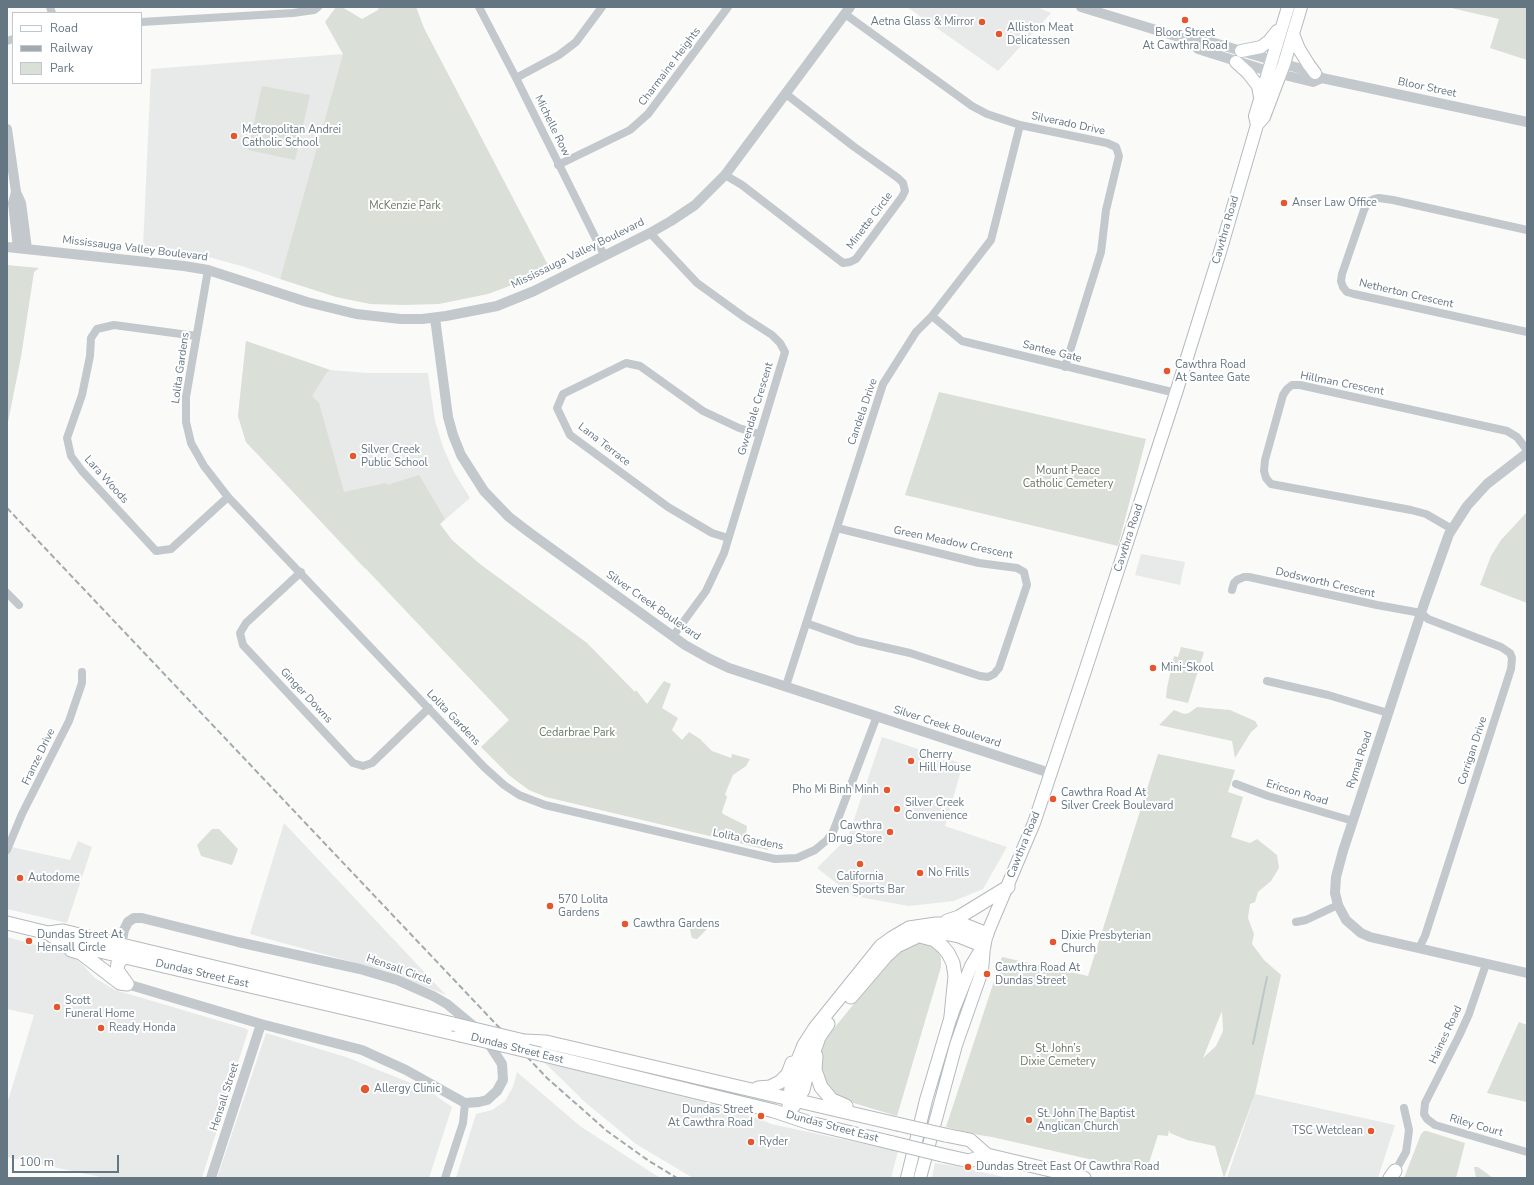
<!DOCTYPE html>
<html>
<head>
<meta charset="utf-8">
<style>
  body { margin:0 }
  #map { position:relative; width:1534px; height:1185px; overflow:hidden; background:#fafaf8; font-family:"Nunito Sans",sans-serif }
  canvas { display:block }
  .frame { position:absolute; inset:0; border:8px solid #657683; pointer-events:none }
  .legend { position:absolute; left:12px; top:12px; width:130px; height:72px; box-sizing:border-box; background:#fff; border:1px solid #c1c8cd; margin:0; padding:5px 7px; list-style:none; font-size:12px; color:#657683 }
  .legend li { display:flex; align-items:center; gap:8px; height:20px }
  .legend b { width:20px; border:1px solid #c1c8cd }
  .scale { position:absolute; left:12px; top:1155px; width:107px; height:18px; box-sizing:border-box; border:2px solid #657683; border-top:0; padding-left:5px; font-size:12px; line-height:14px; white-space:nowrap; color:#657683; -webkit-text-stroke:3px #fff; paint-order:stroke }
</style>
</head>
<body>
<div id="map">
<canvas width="1534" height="1185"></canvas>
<div class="frame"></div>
<ul class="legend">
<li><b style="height:5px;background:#fff"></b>Road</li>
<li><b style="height:5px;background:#a2aab0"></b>Railway</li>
<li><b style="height:11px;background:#dadfd7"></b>Park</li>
</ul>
<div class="scale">100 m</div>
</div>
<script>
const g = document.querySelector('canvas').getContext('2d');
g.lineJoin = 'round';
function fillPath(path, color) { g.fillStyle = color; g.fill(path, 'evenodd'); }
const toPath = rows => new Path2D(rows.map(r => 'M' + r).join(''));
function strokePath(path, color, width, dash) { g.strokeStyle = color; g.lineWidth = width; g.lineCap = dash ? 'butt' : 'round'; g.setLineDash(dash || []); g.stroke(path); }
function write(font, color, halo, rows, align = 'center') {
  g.font = font + ' "Nunito Sans",sans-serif'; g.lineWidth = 4; g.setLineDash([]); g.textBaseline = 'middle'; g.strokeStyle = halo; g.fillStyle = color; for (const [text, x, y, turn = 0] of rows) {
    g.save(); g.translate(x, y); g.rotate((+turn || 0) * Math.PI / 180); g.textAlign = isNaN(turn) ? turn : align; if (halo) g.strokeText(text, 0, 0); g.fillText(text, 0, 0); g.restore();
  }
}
fillPath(toPath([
  [907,7,1037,7,1051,13,998,71],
  [343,54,280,279,245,267,201,255,143,248,151,69],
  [246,341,330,370,368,373,428,373,435,421,443,447,454,472,470,498,440,524,365,569,246,442,238,416],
  [1141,554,1185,562,1180,585,1135,575],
  [882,737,963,764,945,826,1007,847,983,889,954,901,909,906,853,896,817,868,842,843,849,834],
  [284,823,446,995,389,972,250,934],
  [78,841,92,847,67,923,7,909,7,846,70,860],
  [7,937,69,954,81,963,95,978,115,990,247,1029,248,1031,202,1178,105,1178,7,1157,7,1104,34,1015,7,1009],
  [266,1033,346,1057,428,1090,452,1107,429,1178,217,1178],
  [545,1063,576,1069,703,1101,727,1110,758,1118,771,1124,898,1151,891,1178,693,1178,636,1144,586,1103],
  [517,1072,580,1126,660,1178,456,1178,476,1114,492,1110,505,1101,513,1087],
  [1255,1094,1395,1125,1378,1178,1227,1178],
  [935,1163,956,1166,1008,1178,932,1178]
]), '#e8e9e9');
fillPath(toPath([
  [336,7,342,7,362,19,378,10,379,7,416,7,424,28,549,267,520,282,488,294,439,304,403,305,370,304,336,297,280,279,343,54,325,22],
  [1447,7,1527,7,1527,60,1490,48,1499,19],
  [262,86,310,95,295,160,248,150],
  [7,265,39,268,34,272,21,357,7,427],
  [246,341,330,370,327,372,312,396,319,403,344,492,386,483,387,485,419,475,445,519,440,524,452,540,480,564,587,643,635,692,636,690,647,704,664,681,671,684,662,708,678,718,672,730,682,740,689,732,700,739,712,751,731,758,732,754,750,759,746,766,733,775,725,794,727,797,722,812,723,814,747,826,746,835,743,836,747,841,768,848,768,850,546,797,529,790,510,776,481,747,509,720,246,442,238,416],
  [939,392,1146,439,1118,546,905,495],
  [1527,512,1527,603,1480,585,1491,556,1501,540],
  [1181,647,1204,652,1188,703,1166,698,1167,688,1174,656,1178,657],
  [1197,707,1230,710,1255,721,1258,726,1251,732,1235,758,1232,741,1159,725,1174,710,1184,714,1189,713],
  [1158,754,1235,770,1228,792,1243,797,1231,837,1250,843,1257,839,1277,855,1279,868,1271,881,1258,892,1255,902,1250,904,1248,918,1254,934,1252,944,1264,960,1281,975,1255,1094,1224,1178,1215,1146,1187,1140,1170,1133,1169,1130,1168,1136,1158,1135,1146,1172,992,1137,979,1135,946,1127,1002,957,1088,976],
  [1222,1011,1223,1031,1216,1046,1203,1058],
  [212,829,219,829,238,849,232,865,201,856,197,845],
  [688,921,706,925,707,929,697,939,692,938],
  [919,942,930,943,936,949,941,957,941,967,897,1116,840,1099,826,1087,818,1057,822,1045,827,1037,891,958,901,949],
  [1519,1022,1527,1025,1527,1102,1487,1093],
  [1424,1131,1427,1131,1465,1143,1456,1178,1404,1178,1421,1134],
  [1474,1167,1478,1167,1493,1178,1476,1178]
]), '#dadfd7');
strokePath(toPath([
  [1253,1044,1267,977]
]), '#bbc7cb', 2);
const secondary = toPath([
  [1293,34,1299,49,1309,65,1315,73],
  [1241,51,1261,47,1269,41,1277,31],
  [1236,62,1248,73,1258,86,1260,97],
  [1257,125,1255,116,1288,7],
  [907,1178,926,1100,951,1016,971,966,982,948],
  [920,1178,956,1045,982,971,984,946,987,934,1034,823,1085,671,1176,393,1220,252,1257,125,1264,117,1284,64,1301,7]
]);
const primary = toPath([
  [947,921,959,917,1008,887],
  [7,923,48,933,63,931,453,1024],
  [48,933,61,942,460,1035],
  [920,936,935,940,943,947,948,953,953,963,955,976,951,1016],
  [71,950,81,953,120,983,127,984],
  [127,984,117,970,118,963,123,958,128,957],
  [851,997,886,956,897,946,918,936,937,933,949,934,959,936,984,946],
  [524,1041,546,1042,897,1124],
  [540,1054,774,1111,810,1123,893,1143],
  [816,1056,815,1070,821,1087,832,1100,846,1106],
  [758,1088,770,1087,780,1082,788,1074,792,1063],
  [789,1106,791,1088,798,1060,804,1045,815,1028,881,946,892,938,909,928,936,924,962,924,987,934],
  [793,1107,803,1090,809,1065,819,1037,828,1024],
  [945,1135,970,1140,987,1155,1084,1178],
  [942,1155,969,1161,987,1155],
  [1390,1178,1395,1171]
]);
strokePath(secondary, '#b3babf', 14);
strokePath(primary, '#b5babe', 15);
strokePath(toPath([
  [50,7,52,13],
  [479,7,516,78,604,255],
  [845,14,972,106,987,114,1020,125,1107,143,1116,147,1119,156,1106,210,1101,252,1065,367],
  [141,22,293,13,314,10,318,7],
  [7,41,13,39],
  [516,78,559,55,576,42,602,7],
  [558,165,630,130,648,114,728,7],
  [725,175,742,185,843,263,850,262,856,259,902,197,905,191,903,183,898,178,853,146,786,94],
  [1527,230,1393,200,1379,198,1374,199,1368,202,1364,210,1342,274,1341,281,1343,287,1347,292,1354,294,1527,332],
  [650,233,697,283,744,317,772,335,780,343,785,352,724,553,706,591,673,636],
  [208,270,186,397,186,422,191,443,204,466,228,497,484,767,504,785,519,795,545,805,775,859,797,858,815,850,827,840,833,832,877,716],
  [932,316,962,341,1176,393],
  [196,336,114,325,97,329,91,338,90,356,82,395,67,438,71,456,82,471,156,551,171,549,228,497],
  [1452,529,1426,514,1411,510,1271,484,1266,478,1264,471,1265,460,1283,395,1287,389,1292,385,1300,385,1507,431,1517,437,1527,450],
  [728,538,712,533,668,507,570,435,557,408,563,394,626,363,640,366,703,411,739,428,759,434],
  [301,572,246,623,240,633,243,645,353,763,363,766,372,763,429,708],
  [1232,590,1234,583,1237,580,1244,577,1249,577,1377,605,1421,613,1428,619,1501,647,1510,653,1512,658,1511,669,1425,936,1419,948],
  [7,593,19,605],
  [806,623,857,641,910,653,980,676,988,677,994,674,999,668,1027,585,1024,572,1017,568,979,563,837,528],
  [1267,681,1328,695,1388,713],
  [786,686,883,384,916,332,932,316,991,240,1020,125],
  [1236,784,1268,796,1353,821],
  [7,850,22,814,69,721,82,683,82,672],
  [1296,922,1306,920,1338,905],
  [1486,964,1469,1014,1459,1036,1425,1103,1424,1114,1427,1119,1435,1125,1527,1152],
  [1393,1175,1406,1152,1408,1138,1409,1130,1404,1108],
  [445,1178,463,1123,465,1103]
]), '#c3c8cc', 8);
strokePath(toPath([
  [1081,7,1192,41,1201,39,1315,73,1322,78,1527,122],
  [1192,41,1198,49,1268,71,1313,82,1322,78],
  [7,129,16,192,21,203,27,249],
  [16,192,13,203,18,248],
  [7,247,184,266,208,270,307,302,356,314,401,319,422,319,446,316,497,306,534,291,650,233,671,221,695,205,725,175,850,7],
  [435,318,448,417,453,435,461,455,484,491,509,517,530,533,685,645,710,659,729,668,1050,773],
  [1527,453,1487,484,1467,506,1449,534,1424,604,1343,851,1336,877,1335,893,1338,905,1346,920,1361,933,1370,937,1527,973],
  [121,945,124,930,128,922,134,918,142,918,238,942,360,969,397,980,433,996,447,1004,482,1033,502,1064,503,1080,497,1091,487,1100,479,1102,465,1103,406,1070,362,1050,261,1024,127,984],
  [211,1178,261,1024]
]), '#c3c8cc', 10);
strokePath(secondary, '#fff', 12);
strokePath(primary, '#fff', 13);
strokePath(toPath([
  [7,508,547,1078,607,1131,649,1161,677,1178]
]), '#a2aab0', 2, [6, 3]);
const primaryBridge = toPath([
  [453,1024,524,1041],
  [460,1035,540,1054],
  [897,1124,945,1135],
  [893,1143,942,1155]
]);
strokePath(primaryBridge, '#b5babe', 15, []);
strokePath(primaryBridge, '#fff', 13);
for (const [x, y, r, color] of [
  [1185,20,4,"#e4572e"],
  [982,22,4,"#e4572e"],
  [999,34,4,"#e4572e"],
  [234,136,4,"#e4572e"],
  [1284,203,4,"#e4572e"],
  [1167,371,4,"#e4572e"],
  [353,456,4,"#e4572e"],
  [1153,668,4,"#e4572e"],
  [911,761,4,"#e4572e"],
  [887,790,4,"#e4572e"],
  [1053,799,4,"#e4572e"],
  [897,809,4,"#e4572e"],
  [890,832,4,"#e4572e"],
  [860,864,4,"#e4572e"],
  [920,873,4,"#e4572e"],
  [20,878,4,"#e4572e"],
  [550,906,4,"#e4572e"],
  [625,924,4,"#e4572e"],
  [29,941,4,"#e4572e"],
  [1053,942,4,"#e4572e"],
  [987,974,4,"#e4572e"],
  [57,1007,4,"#e4572e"],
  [101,1028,4,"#e4572e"],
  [365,1089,5,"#e4572e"],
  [761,1116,4,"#e4572e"],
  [1029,1120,4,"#e4572e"],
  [1371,1131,4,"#e4572e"],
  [751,1142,4,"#e4572e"],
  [968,1167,4,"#e4572e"]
]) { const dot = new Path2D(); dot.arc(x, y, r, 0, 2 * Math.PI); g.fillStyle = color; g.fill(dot); strokePath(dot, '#fff', 1.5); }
write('11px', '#657683', '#fff', [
  ["Aetna Glass & Mirror",974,22,"right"],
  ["Alliston Meat",1007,28],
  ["Delicatessen",1007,41],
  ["Bloor Street",1185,33,"center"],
  ["At Cawthra Road",1185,46,"center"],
  ["Metropolitan Andrei",242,130],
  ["Catholic School",242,143],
  ["Anser Law Office",1292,203],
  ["Cawthra Road",1175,365],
  ["At Santee Gate",1175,378],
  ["Silver Creek",361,450],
  ["Public School",361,463],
  ["Mini-Skool",1161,668],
  ["Cherry",919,755],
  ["Hill House",919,768],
  ["Pho Mi Binh Minh",879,790,"right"],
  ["Cawthra Road At",1061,793],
  ["Silver Creek Boulevard",1061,806],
  ["Silver Creek",905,803],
  ["Convenience",905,816],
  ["Cawthra",882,826,"right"],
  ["Drug Store",882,839,"right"],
  ["No Frills",928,873],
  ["California",860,877,"center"],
  ["Steven Sports Bar",860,890,"center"],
  ["Autodome",28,878],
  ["570 Lolita",558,900],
  ["Gardens",558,913],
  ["Cawthra Gardens",633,924],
  ["Dundas Street At",37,935],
  ["Hensall Circle",37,948],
  ["Dixie Presbyterian",1061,936],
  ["Church",1061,949],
  ["Cawthra Road At",995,968],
  ["Dundas Street",995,981],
  ["Scott",65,1001],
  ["Funeral Home",65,1014],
  ["Ready Honda",109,1028],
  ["Allergy Clinic",374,1089],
  ["Dundas Street",753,1110,"right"],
  ["At Cawthra Road",753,1123,"right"],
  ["St. John The Baptist",1037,1114],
  ["Anglican Church",1037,1127],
  ["TSC Wetclean",1363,1131,"right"],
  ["Ryder",759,1142],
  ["Dundas Street East Of Cawthra Road",976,1167]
], 'left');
write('11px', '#657683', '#fff', [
  ["Charmaine Heights",670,67,-53],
  ["Bloor Street",1427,88,12],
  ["Silverado Drive",1068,124,12],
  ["Michelle Row",552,126,64],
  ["Minette Circle",870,221,-53],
  ["Cawthra Road",1226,230,-74],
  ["Mississauga Valley Boulevard",135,249,7],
  ["Mississauga Valley Boulevard",578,254,-26],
  ["Netherton Crescent",1406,294,13],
  ["Santee Gate",1052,352,14],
  ["Lolita Gardens",181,368,-82],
  ["Hillman Crescent",1342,384,11],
  ["Gwendale Crescent",756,409,-73],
  ["Candela Drive",863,412,-71],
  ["Lana Terrace",604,445,38],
  ["Lara Woods",106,480,48],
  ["Cawthra Road",1129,538,-72],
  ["Green Meadow Crescent",953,543,12],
  ["Dodsworth Crescent",1325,583,13],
  ["Silver Creek Boulevard",653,606,35],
  ["Ginger Downs",306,696,47],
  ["Lolita Gardens",453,718,46],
  ["Silver Creek Boulevard",947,727,18],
  ["Corrigan Drive",1473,751,-72],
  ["Franze Drive",39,757,-64],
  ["Rymal Road",1360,760,-72],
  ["Ericson Road",1297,793,17],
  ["Lolita Gardens",748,840,11],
  ["Cawthra Road",1024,845,-68],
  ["Hensall Circle",399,970,20],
  ["Dundas Street East",202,974,13],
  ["Haines Road",1446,1035,-65],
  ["Dundas Street East",517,1049,14],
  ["Hensall Street",225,1097,-72],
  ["Riley Court",1476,1126,16],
  ["Dundas Street East",832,1127,15]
]);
write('11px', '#687a64', '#fff', [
  ["McKenzie Park",405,206],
  ["Mount Peace",1068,471],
  ["Catholic Cemetery",1068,484],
  ["Cedarbrae Park",577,733],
  ["St. John’s",1058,1049],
  ["Dixie Cemetery",1058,1062]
]);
</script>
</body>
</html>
